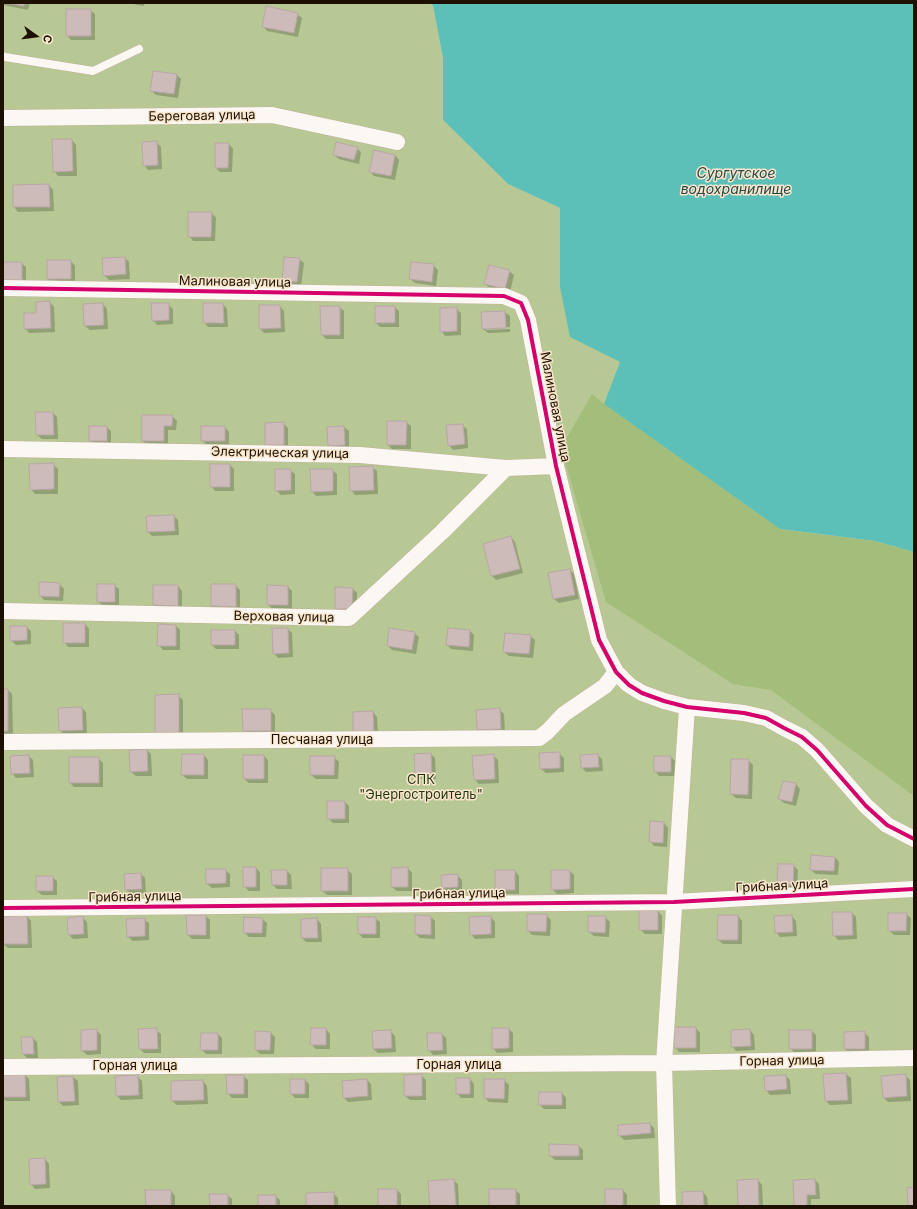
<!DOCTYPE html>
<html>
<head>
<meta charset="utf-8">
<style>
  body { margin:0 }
  #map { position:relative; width:917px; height:1209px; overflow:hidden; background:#e7d2b4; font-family:Inter,sans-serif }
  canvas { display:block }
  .frame { position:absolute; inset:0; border:4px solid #1d1000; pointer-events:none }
  .north { position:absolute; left:16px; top:16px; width:40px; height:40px; -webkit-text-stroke:3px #f9e6cc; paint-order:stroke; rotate:104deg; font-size:11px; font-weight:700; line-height:16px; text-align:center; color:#1d1000 }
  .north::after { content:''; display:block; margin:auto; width:14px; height:18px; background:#1d1000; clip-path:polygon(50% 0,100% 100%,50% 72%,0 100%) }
</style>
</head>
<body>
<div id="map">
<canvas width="917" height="1209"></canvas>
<div class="frame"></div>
<div class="north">С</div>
</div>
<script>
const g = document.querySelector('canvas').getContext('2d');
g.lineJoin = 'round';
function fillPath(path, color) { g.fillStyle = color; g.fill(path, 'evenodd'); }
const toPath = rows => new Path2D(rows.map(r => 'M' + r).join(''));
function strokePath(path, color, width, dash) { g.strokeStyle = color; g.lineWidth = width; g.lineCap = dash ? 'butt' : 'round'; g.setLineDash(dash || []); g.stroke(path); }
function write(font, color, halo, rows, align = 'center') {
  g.font = font + ' Inter,sans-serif'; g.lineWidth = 3; g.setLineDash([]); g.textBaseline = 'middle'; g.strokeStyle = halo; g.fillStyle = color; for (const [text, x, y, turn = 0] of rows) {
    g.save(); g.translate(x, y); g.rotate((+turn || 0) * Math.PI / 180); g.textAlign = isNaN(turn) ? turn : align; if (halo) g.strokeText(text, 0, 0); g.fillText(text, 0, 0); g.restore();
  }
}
fillPath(toPath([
  [3,3,430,3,433,6,443,58,443,120,508,184,560,208,560,287,620,362,780,529,914,552,914,1206,3,1206]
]), '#b7c894');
fillPath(toPath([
  [592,394,604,404,780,529,875,541,914,552,914,796,771,690,733,684,606,602,561,448]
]), '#a3bd7a');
fillPath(toPath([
  [430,3,914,3,914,552,875,541,780,529,604,404,620,362,570,337,560,287,560,208,508,184,443,120,443,58,433,6]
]), '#5dc0b8');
fillPath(toPath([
  [3,3,30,3,28,10,3,5],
  [134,3,144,3,144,6,136,5],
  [90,10,95,14,95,40,71,40,67,35],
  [297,14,302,18,298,37,267,31,263,26],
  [176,74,181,79,178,98,156,95,151,91],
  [72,140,76,145,77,176,58,176,54,171],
  [156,142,161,147,162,169,148,170,144,165],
  [229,144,233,149,232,172,220,172,216,168],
  [357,148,361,152,359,164,339,159,334,155],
  [395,155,399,160,395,180,374,176,370,171],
  [49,185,53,190,54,211,18,212,14,207,14,186],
  [212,213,216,218,215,241,193,241,189,236],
  [125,258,129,262,130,279,109,280,104,275],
  [299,259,304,263,301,286,287,285,283,280],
  [71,261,75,266,75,283,53,283,48,279],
  [21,263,26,267,26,284,8,284,3,280],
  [433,265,438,270,436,286,415,283,410,279],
  [509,271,514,275,510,292,490,288,485,284],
  [50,302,54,307,55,332,29,333,25,328,37,314],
  [103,304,107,309,108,329,90,330,85,326],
  [168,304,173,309,173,324,157,325,153,320],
  [223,304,227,309,228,327,208,327,204,322],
  [280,306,284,311,285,332,264,333,260,328],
  [339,307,344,311,344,339,326,339,322,335],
  [395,307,399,311,399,327,380,327,376,323],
  [456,308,461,313,461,335,445,336,441,331],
  [505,312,510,316,510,327,486,328,486,330,510,329,510,332,488,333,483,329,482,313],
  [53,413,57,417,58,439,42,439,37,435],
  [172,416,177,421,176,430,168,430,168,445,147,445,143,441],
  [406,422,411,426,411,449,392,449,388,445],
  [283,423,288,428,288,449,271,449,266,445],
  [462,425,467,429,468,448,453,450,449,445],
  [107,427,111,431,111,445,94,445,90,440],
  [225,427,229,432,229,445,207,445,202,440],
  [344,427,349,431,349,449,333,450,329,445,328,428],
  [53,464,58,469,58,494,35,494,31,489],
  [230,465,234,469,234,491,215,491,211,486],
  [372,467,377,471,378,494,355,495,351,490],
  [290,470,295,474,295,494,281,495,276,490],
  [332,470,337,474,337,495,316,496,312,491],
  [174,516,178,520,179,535,152,536,148,532],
  [511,537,515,542,523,573,496,580,492,576,484,545],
  [570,570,574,574,579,599,559,603,554,599],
  [3,582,4,601,3,601],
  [59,584,64,589,63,601,44,600,40,595],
  [114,585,119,589,119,606,103,606,98,601],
  [235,585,240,590,240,611,216,610,212,606],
  [178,586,182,591,182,610,158,609,154,605],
  [268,586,288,587,292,591,292,609,272,609,268,604],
  [353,589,357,593,356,613,340,613,336,608],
  [85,624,89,629,89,647,68,647,64,642],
  [176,626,180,630,180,650,163,650,159,645],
  [27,627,31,631,31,644,16,645,11,640],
  [288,629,292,633,293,657,278,658,274,653],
  [235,631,239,635,239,649,216,649,212,645],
  [470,631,474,635,473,651,451,649,447,645],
  [414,633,419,637,416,654,392,650,388,646],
  [530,636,535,640,533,658,509,656,504,652],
  [3,690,8,690,12,694,13,735,3,735],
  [178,695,183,700,183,739,161,739],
  [82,708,86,712,87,734,64,735,60,730],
  [499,709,504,714,505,733,483,734,478,730,477,710],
  [270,710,275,715,275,735,248,735,244,730],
  [373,712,377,717,378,735,359,736],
  [147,750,151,754,152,776,136,776,131,772,130,751],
  [559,753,564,758,564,772,546,773,541,769],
  [431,754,435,758,436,779,420,779,416,775],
  [204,755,208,760,208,779,187,779,182,775],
  [493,755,498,760,499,783,479,784,475,780,473,756],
  [598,755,602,759,603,771,586,772,582,768,581,756],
  [29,756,33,760,34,777,16,778,12,773],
  [244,756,264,756,268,760,268,783,249,783,244,779],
  [334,757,339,762,338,779,316,779,311,775],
  [671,757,675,761,675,776,659,776,655,771],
  [98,758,103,763,103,787,74,787,70,783],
  [748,760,753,765,752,799,736,798,731,794],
  [796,784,800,789,796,806,784,803,779,799],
  [345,802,349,806,349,823,333,823,328,818],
  [664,823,668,828,667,847,654,846,650,841],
  [835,857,839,862,838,875,816,874,811,870],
  [793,865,798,870,797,889,783,889,778,885],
  [244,868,256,868,260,872,260,891,249,891,244,886],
  [408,868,412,873,412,891,397,891,392,887],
  [347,869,352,874,352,895,327,895,322,891],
  [225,870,230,874,230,887,212,888,207,884],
  [287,871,291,875,292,889,277,889,273,885],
  [515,871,519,876,519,894,500,894,496,890],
  [570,871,574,875,574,893,557,894,552,889],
  [141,874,145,878,146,893,131,894,126,890],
  [457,875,462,880,462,891,447,892,443,888,442,876],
  [52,877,57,881,57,895,42,895,37,891],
  [658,911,662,916,662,934,645,934,640,929],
  [852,913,856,917,857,939,838,940,834,935],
  [906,914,911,918,910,935,894,935,889,930],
  [546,915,551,920,550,936,532,935,528,931],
  [27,916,31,921,32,948,8,948,3,944,3,917],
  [206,916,210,920,210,939,192,939,188,935],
  [738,916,742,921,742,944,723,944,718,940],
  [792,916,796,921,797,936,780,937,776,932],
  [431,917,435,921,435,939,420,938,416,934],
  [491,917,495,922,495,938,475,939,471,934],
  [605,917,610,922,609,937,594,936,589,932],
  [83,918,87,922,88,938,73,939,69,935],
  [375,918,380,922,380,938,363,938,359,934],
  [144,919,149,923,149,940,133,941,128,937],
  [262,919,267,923,266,937,249,937,244,932],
  [317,919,321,924,322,942,306,942,302,938,302,920],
  [696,1028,700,1033,700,1052,679,1052,675,1047],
  [326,1029,330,1034,330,1049,316,1049,311,1044],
  [509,1029,513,1033,513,1052,497,1053,493,1048],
  [96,1030,101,1035,101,1054,87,1055,82,1050],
  [139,1030,156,1030,161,1034,161,1053,144,1053,140,1049],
  [750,1030,754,1035,755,1050,736,1051,732,1046],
  [390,1031,395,1036,396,1052,378,1053,373,1049],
  [812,1031,816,1035,816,1053,795,1053,790,1048],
  [864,1032,869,1037,869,1053,850,1053,845,1049],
  [271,1033,275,1037,274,1054,260,1054,256,1050],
  [218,1034,222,1038,222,1054,206,1054,201,1049],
  [428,1034,442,1034,446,1038,447,1054,433,1055,429,1050],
  [33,1038,37,1042,38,1058,27,1058,23,1054],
  [846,1074,851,1078,852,1104,830,1105,826,1101,824,1075],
  [3,1075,25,1075,29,1079,30,1101,6,1101,3,1098],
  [421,1075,426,1080,426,1100,410,1100,405,1096],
  [905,1075,910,1080,911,1101,888,1102,884,1098],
  [137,1076,142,1081,143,1099,121,1100,117,1096,116,1077],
  [243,1076,248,1080,248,1098,232,1098,228,1094],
  [786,1076,790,1080,791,1094,770,1095,766,1090],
  [58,1077,73,1077,78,1081,79,1105,63,1106,59,1102],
  [470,1079,474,1084,474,1098,461,1098,457,1093],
  [305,1080,309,1084,309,1098,295,1098,291,1094],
  [367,1080,371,1084,372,1100,348,1102,344,1098],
  [504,1080,509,1085,508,1103,489,1102,485,1098],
  [203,1081,207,1086,208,1104,177,1105,172,1101],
  [562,1093,566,1098,566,1109,544,1109,539,1104],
  [650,1124,654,1128,655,1138,624,1140,619,1135],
  [579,1146,583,1150,583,1160,555,1160,550,1156],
  [45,1159,49,1164,50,1188,35,1189,31,1184],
  [453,1180,458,1184,459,1206,431,1206],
  [758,1180,762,1185,763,1206,739,1206],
  [815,1180,819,1184,820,1199,811,1199,811,1206,795,1206],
  [397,1190,401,1194,401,1206,379,1206],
  [515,1190,520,1194,520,1206,490,1206],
  [623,1190,627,1195,627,1206,606,1206],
  [171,1191,175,1196,175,1206,147,1206],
  [703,1192,707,1197,708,1206,683,1206],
  [333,1193,338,1198,338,1206,307,1206],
  [227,1195,232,1199,232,1206,211,1206],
  [275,1196,280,1200,280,1206,259,1206]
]), '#0003');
const building = toPath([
  [7,3,24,3,24,6,7,3],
  [266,6,298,13,294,33,262,27,266,6],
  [66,9,91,9,91,36,66,36,66,9],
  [153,71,177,74,174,94,150,91,153,71],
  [52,139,72,139,73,171,53,172,52,139],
  [157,141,158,165,143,166,142,142,157,141],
  [336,142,358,147,354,160,333,155,336,142],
  [215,143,229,143,228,168,215,168,215,143],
  [374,150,395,155,391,176,369,172,374,150],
  [49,184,50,207,13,207,13,185,49,184],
  [188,212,212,212,211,237,188,237,188,212],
  [125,257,126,274,103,276,102,258,125,257],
  [284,257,300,258,297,282,282,281,284,257],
  [47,260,71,260,71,279,47,279,47,260],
  [3,262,22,262,22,280,3,280,3,262],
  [411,262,434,264,432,282,409,279,411,262],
  [489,265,510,270,505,289,484,284,489,265],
  [50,301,51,328,24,329,24,313,36,313,36,302,50,301],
  [103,303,104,325,84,326,83,304,103,303],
  [151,303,169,303,169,320,152,321,151,303],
  [203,303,223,303,224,323,203,323,203,303],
  [259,305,280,305,281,328,259,329,259,305],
  [320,306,340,306,340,335,321,335,320,306],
  [375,306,395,306,395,323,375,323,375,306],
  [457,307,457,331,440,332,440,308,457,307],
  [505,311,506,328,482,329,481,312,505,311],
  [35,412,53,412,54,435,36,435,35,412],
  [142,415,173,415,172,426,164,426,164,441,142,441,142,415],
  [387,421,407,421,406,445,387,445,387,421],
  [284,422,284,445,265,445,265,423,284,422],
  [463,424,465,444,448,446,446,425,463,424],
  [89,426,107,426,107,441,89,441,89,426],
  [201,426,225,426,225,441,201,441,201,426],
  [344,426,345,445,328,446,327,427,344,426],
  [54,463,54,489,30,490,29,464,54,463],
  [210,464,230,464,230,487,210,487,210,464],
  [373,466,374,490,350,491,349,467,373,466],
  [275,469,291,469,291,490,275,491,275,469],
  [310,469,333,469,333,491,311,492,310,469],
  [174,515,175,531,147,532,146,516,174,515],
  [511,536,520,569,491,576,483,544,511,536],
  [570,569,575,595,553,599,548,573,570,569],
  [39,582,60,583,59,597,39,596,39,582],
  [97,584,115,584,115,602,97,602,97,584],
  [211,584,236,584,236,607,211,606,211,584],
  [153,585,178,585,178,606,153,605,153,585],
  [267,585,288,586,288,605,267,605,267,585],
  [335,587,353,588,352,609,335,609,335,587],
  [63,623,85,623,85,643,63,643,63,623],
  [158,624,176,625,176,646,157,646,158,624],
  [10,626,27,626,27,640,10,641,10,626],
  [272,628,288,628,289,653,273,654,272,628],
  [389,628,415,632,412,650,387,646,389,628],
  [448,628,470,630,469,647,446,645,448,628],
  [211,630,235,630,235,645,211,645,211,630],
  [505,633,531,635,529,654,503,652,505,633],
  [3,689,8,689,8,731,3,731,3,689],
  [179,694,179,735,155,735,155,695,179,694],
  [82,707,83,730,59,731,58,708,82,707],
  [500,708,501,729,477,730,476,710,500,708],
  [242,709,271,709,271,731,243,731,242,709],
  [373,711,374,731,353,732,353,712,373,711],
  [147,749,148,771,130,772,129,750,147,749],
  [560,752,560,768,540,769,539,753,560,752],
  [431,753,432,775,415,775,414,754,431,753],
  [182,754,204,754,204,775,181,775,182,754],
  [494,754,495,779,474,780,472,756,494,754],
  [598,754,599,767,581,768,580,755,598,754],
  [29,755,30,773,11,774,10,756,29,755],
  [243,755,264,755,264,779,243,779,243,755],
  [310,756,335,756,334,775,310,775,310,756],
  [654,756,671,756,671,772,654,772,654,756],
  [69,757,99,757,99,783,69,783,69,757],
  [731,759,749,759,748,795,730,794,731,759],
  [783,781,796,783,792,802,778,799,783,781],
  [327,801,345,801,345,819,327,819,327,801],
  [650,821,664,822,663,843,649,842,650,821],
  [811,855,835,857,834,871,810,870,811,855],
  [778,864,794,864,793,885,777,885,778,864],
  [243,867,256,867,256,887,243,887,243,867],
  [408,867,408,887,391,887,391,868,408,867],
  [321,868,348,868,348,891,321,891,321,868],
  [206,869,226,869,226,883,206,884,206,869],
  [271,870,287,870,287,885,272,885,271,870],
  [495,870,515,870,515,890,495,890,495,870],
  [551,870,570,870,570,889,551,890,551,870],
  [141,873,142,889,125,890,124,874,141,873],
  [458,874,458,887,442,888,441,875,458,874],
  [36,876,53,876,53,891,36,891,36,876],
  [639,910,658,910,658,930,639,930,639,910],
  [832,912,852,912,853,935,833,936,832,912],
  [888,913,907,913,906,931,888,931,888,913],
  [527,914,547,914,546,932,527,931,527,914],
  [27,915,28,944,3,944,3,916,27,915],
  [186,915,206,915,206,935,187,935,186,915],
  [415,915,431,916,431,935,415,934,415,915],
  [718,915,738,915,738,940,717,940,718,915],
  [792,915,793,932,775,933,774,916,792,915],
  [83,916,84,934,68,935,67,918,83,916],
  [491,916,491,934,470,935,469,917,491,916],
  [588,916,606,916,605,933,588,932,588,916],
  [244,917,263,918,262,933,243,933,244,917],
  [358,917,376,917,376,934,358,934,358,917],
  [145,918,145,936,127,937,126,919,145,918],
  [317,918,318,938,301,938,301,919,317,918],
  [674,1027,696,1027,696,1048,674,1048,674,1027],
  [157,1028,158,1049,139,1049,138,1029,157,1028],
  [311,1028,326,1028,326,1045,310,1045,311,1028],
  [492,1028,509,1028,509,1048,492,1049,492,1028],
  [97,1029,97,1050,81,1051,81,1030,97,1029],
  [750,1029,751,1046,731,1047,731,1030,750,1029],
  [391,1030,392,1048,373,1049,372,1031,391,1030],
  [789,1030,812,1030,812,1049,789,1049,789,1030],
  [255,1031,271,1032,270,1050,255,1050,255,1031],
  [865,1031,865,1049,844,1049,844,1032,865,1031],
  [201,1033,218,1033,218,1050,200,1050,201,1033],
  [427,1033,442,1033,443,1050,428,1051,427,1033],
  [21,1037,33,1037,34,1054,22,1054,21,1037],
  [846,1073,848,1100,825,1101,823,1074,846,1073],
  [3,1074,25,1074,26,1097,3,1097,3,1074],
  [422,1074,422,1096,404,1096,404,1075,422,1074],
  [906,1074,907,1096,883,1098,881,1076,906,1074],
  [138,1075,139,1095,116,1096,115,1076,138,1075],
  [226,1075,244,1075,244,1094,227,1094,226,1075],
  [786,1075,787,1089,765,1091,764,1076,786,1075],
  [73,1076,75,1101,58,1102,57,1077,73,1076],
  [456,1078,470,1078,470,1094,456,1094,456,1078],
  [290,1079,305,1079,305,1094,290,1094,290,1079],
  [367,1079,368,1096,343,1098,342,1081,367,1079],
  [484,1079,505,1079,504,1099,484,1098,484,1079],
  [203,1080,204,1100,171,1101,171,1081,203,1080],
  [539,1092,562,1092,562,1105,538,1105,539,1092],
  [650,1123,651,1133,618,1136,618,1125,650,1123],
  [549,1144,579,1145,579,1156,549,1156,549,1144],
  [45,1158,46,1184,30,1185,29,1159,45,1158],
  [454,1179,456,1206,430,1206,428,1181,454,1179],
  [758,1179,759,1206,738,1206,737,1180,758,1179],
  [815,1179,816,1195,807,1195,807,1206,794,1206,793,1180,815,1179],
  [914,1187,914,1206,908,1206,907,1188,914,1187],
  [378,1189,397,1189,397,1206,378,1206,378,1189],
  [489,1189,516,1189,516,1206,489,1206,489,1189],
  [605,1189,623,1189,623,1206,605,1206,605,1189],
  [145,1190,171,1190,171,1206,146,1206,145,1190],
  [703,1191,704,1206,682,1206,682,1192,703,1191],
  [334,1192,334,1206,306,1206,306,1193,334,1192],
  [209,1194,228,1194,228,1206,210,1206,209,1194],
  [258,1195,276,1195,276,1206,258,1206,258,1195]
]);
fillPath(building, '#cdbbba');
strokePath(building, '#b9a7a5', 1);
const service = toPath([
  [3,56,5,57,93,71,139,49]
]);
const minor = toPath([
  [3,118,272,115,397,142],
  [3,288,504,296,521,303,528,320,556,466,599,640,616,672,629,685,642,693,664,701,687,707,744,713,766,718,784,728,802,737,817,750,866,806,887,825,914,839],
  [3,449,360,455,506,468,556,466],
  [3,611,349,618,442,532,506,468],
  [3,742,539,738,547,732,564,714,605,686,616,672],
  [3,908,674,902,914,889],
  [3,1067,664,1063,914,1058],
  [668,1206,664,1063,687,707]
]);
strokePath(service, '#c3b197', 9);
strokePath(minor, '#c3b197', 17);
strokePath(service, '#fbf8f4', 8);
strokePath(minor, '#fbf8f4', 16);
strokePath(toPath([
  [3,288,504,296,521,303,528,320,556,466,599,640,616,672,629,685,642,693,664,701,687,707,744,713,766,718,784,728,802,737,817,750,866,806,887,825,914,839],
  [3,908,674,902,914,889]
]), '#d6006c', 4);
write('13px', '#1d1000', '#f9e6cc', [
  ["Береговая улица",202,116,-1],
  ["Малиновая улица",235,282,1],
  ["Малиновая улица",555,407,79],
  ["Электрическая улица",280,453,1],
  ["Верховая улица",284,617,1],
  ["Песчаная улица",322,740],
  ["Грибная улица",782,886,-3],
  ["Грибная улица",459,894,-1],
  ["Грибная улица",135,897,-1],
  ["Горная улица",782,1061,-1],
  ["Горная улица",459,1065],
  ["Горная улица",135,1066]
]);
write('13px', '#1d360f', '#f9e6cc', [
  ["СПК",421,780],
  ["\"Энергостроитель\"",421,795]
]);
write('italic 14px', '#294646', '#f9e6cc', [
  ["Сургутское",736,174],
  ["водохранилище",736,190]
]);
</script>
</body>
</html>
